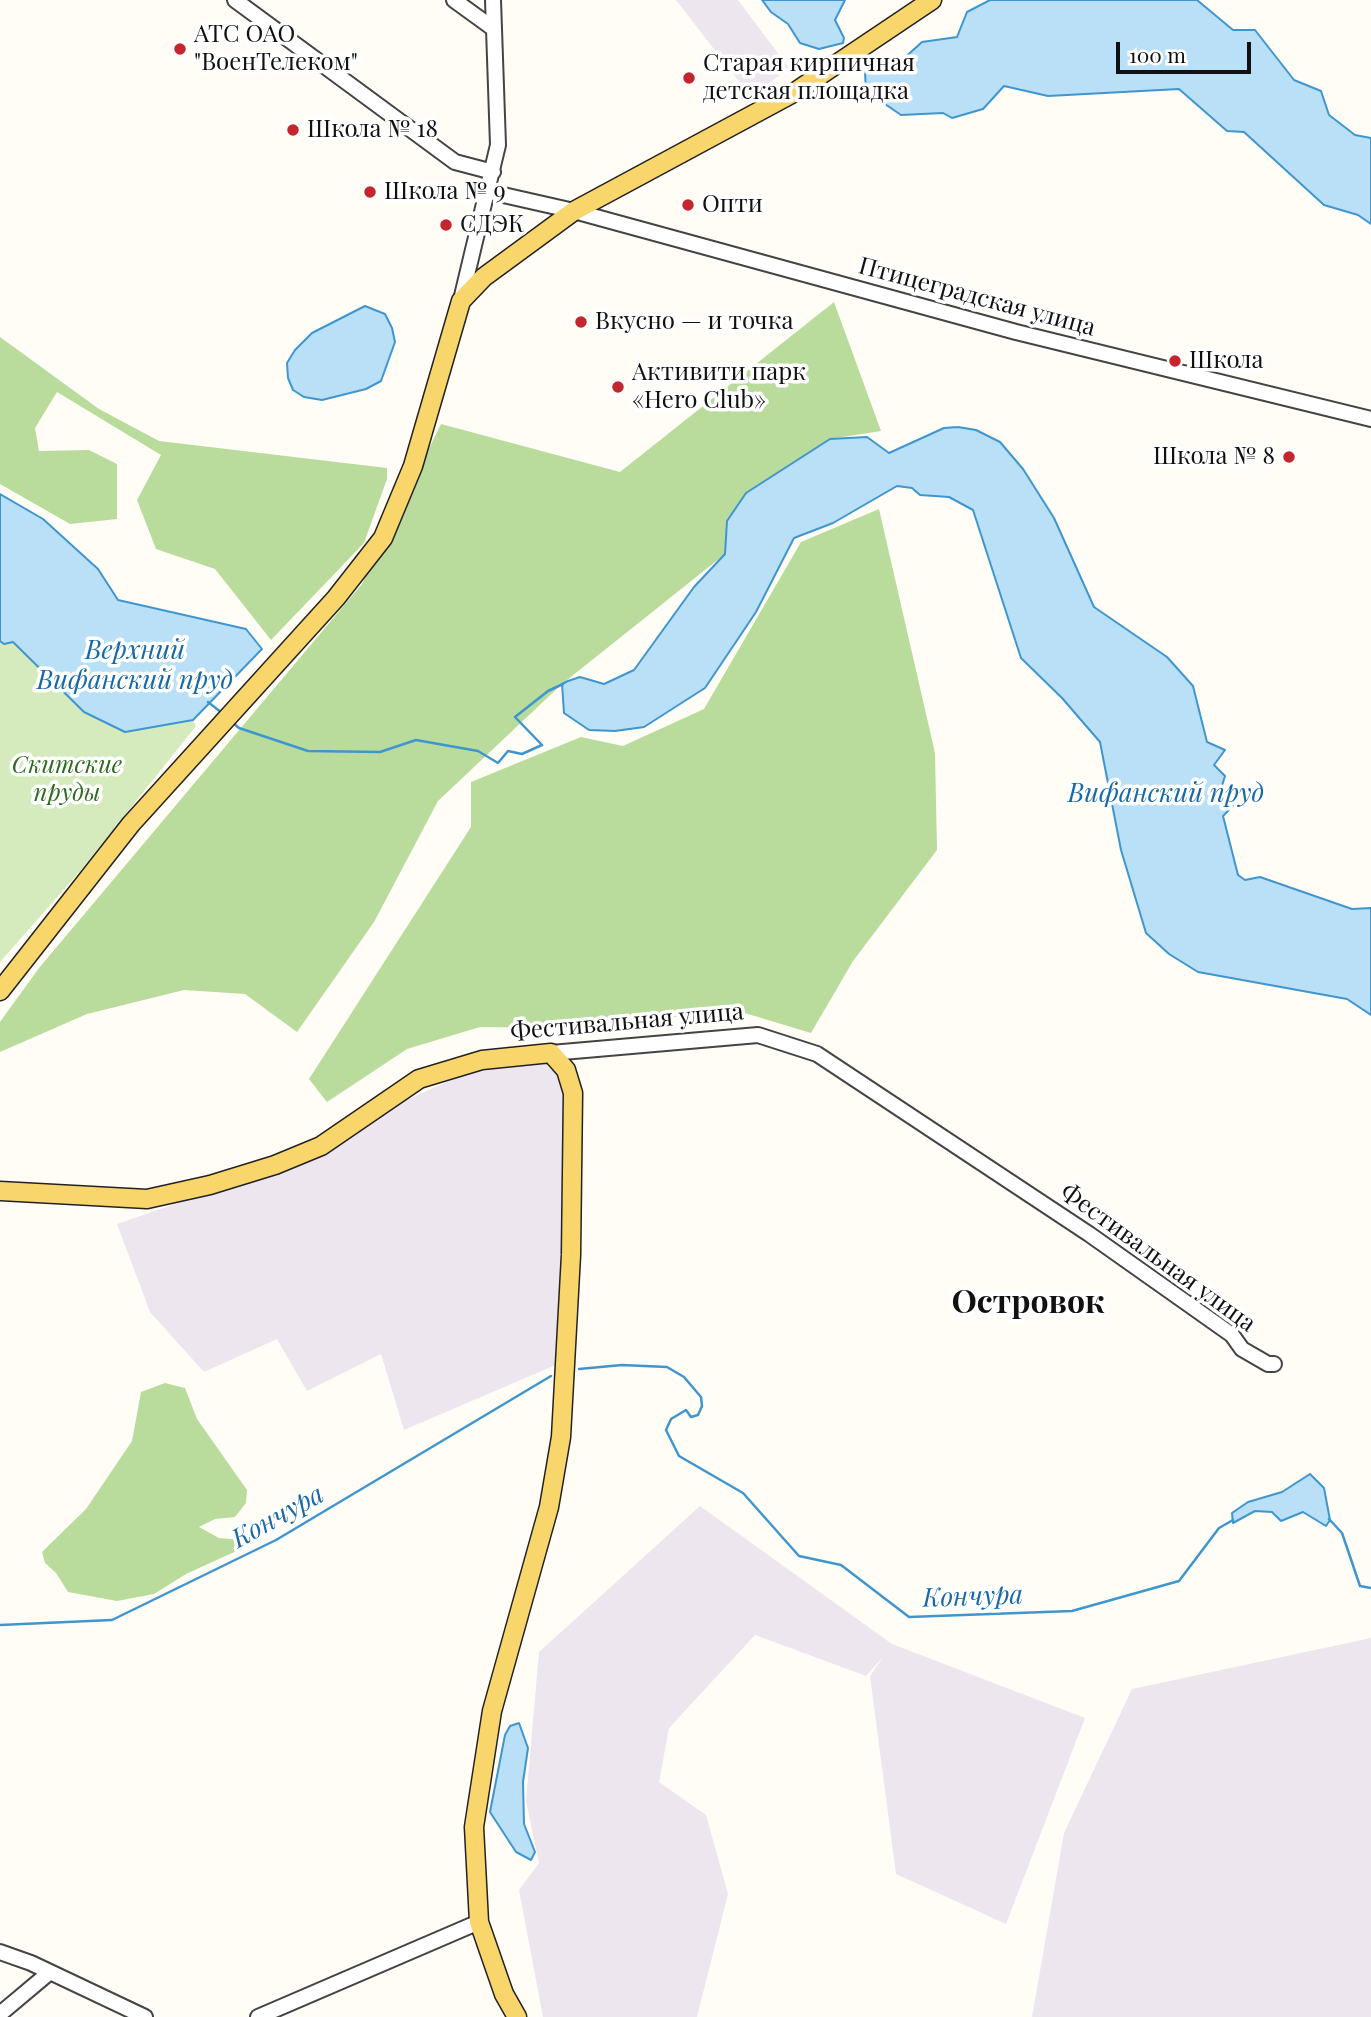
<!DOCTYPE html>
<html>
<head>
<meta charset="utf-8">
<style>
  body { margin:0 }
  #map { position:relative; width:1371px; height:2017px; overflow:hidden; background:#fffdf5; font-family:"Playfair Display",serif }
  canvas { display:block }
  .scale { position:absolute; left:1116px; top:42px; width:135px; height:32px; box-sizing:border-box; border:4px solid #111; border-top:0; padding-left:9px; font-size:21px; line-height:24px; white-space:nowrap; color:#111; -webkit-text-stroke:5px #fff; paint-order:stroke }
</style>
</head>
<body>
<div id="map">
<canvas width="1371" height="2017"></canvas>
<div class="scale">100 m</div>
</div>
<script>
const g = document.querySelector('canvas').getContext('2d');
g.lineJoin = 'round';
function fillPath(path, color) { g.fillStyle = color; g.fill(path, 'evenodd'); }
const toPath = rows => new Path2D(rows.map(r => 'M' + r).join(''));
function strokePath(path, color, width, dash) { g.strokeStyle = color; g.lineWidth = width; g.lineCap = dash ? 'butt' : 'round'; g.setLineDash(dash || []); g.stroke(path); }
function write(font, color, halo, rows, align = 'center') {
  g.font = font + ' "Playfair Display",serif'; g.lineWidth = 7; g.setLineDash([]); g.textBaseline = 'middle'; g.strokeStyle = halo; g.fillStyle = color; for (const [text, x, y, turn = 0] of rows) {
    g.save(); g.translate(x, y); g.rotate((+turn || 0) * Math.PI / 180); g.textAlign = isNaN(turn) ? turn : align; if (halo) g.strokeText(text, 0, 0); g.fillText(text, 0, 0); g.restore();
  }
}
fillPath(toPath([
  [676,0,738,0,789,68,751,97],
  [551,1053,567,1095,558,1364,404,1430,381,1354,307,1391,277,1339,204,1372,150,1312,117,1224,306,1159,384,1110,474,1070],
  [700,1506,892,1644,1085,1718,1006,1924,896,1874,870,1676,883,1657,866,1676,755,1635,669,1728,659,1782,706,1815,728,1894,697,2017,543,2017,519,1890,539,1863,526,1801,539,1652],
  [1371,1638,1371,2017,1032,2017,1064,1833,1132,1689]
]), '#eee6ef');
fillPath(toPath([
  [0,641,4,644,13,642,45,675,125,732,193,720,196,726,81,870,0,962]
]), '#d5ebbd');
fillPath(toPath([
  [834,302,881,431,830,439,746,493,725,554,562,684,438,801,374,922,297,1032,245,994,184,990,87,1014,0,1052,0,1022,39,968,362,584,441,424,620,472],
  [0,337,99,409,159,441,387,468,387,479,364,543,271,640,215,569,156,549,137,500,161,455,57,392,35,428,39,451,89,450,117,464,117,519,70,524,0,484],
  [879,509,935,753,937,850,853,961,811,1033,738,1011,554,1028,480,1027,407,1049,327,1102,309,1079,471,827,471,782,581,737,623,746,704,709,801,542],
  [165,1383,185,1388,197,1419,247,1490,246,1503,235,1517,215,1519,199,1527,219,1538,243,1540,243,1548,186,1574,154,1594,117,1601,68,1592,56,1573,45,1563,42,1552,86,1509,132,1441,141,1392]
]), '#b9dc9c');
const water = toPath([
  [762,0,845,0,835,20,844,38,843,43,819,49,800,43,788,24,771,12,762,0],
  [990,0,1197,0,1233,30,1255,30,1294,80,1321,91,1329,115,1355,135,1371,138,1371,224,1358,215,1324,205,1244,132,1227,131,1179,89,1048,96,1004,86,983,109,952,118,943,113,901,115,866,91,865,72,871,62,888,57,901,61,922,42,957,37,967,12,990,0],
  [365,306,385,314,392,328,395,342,381,381,366,389,322,400,304,397,293,390,288,378,287,363,295,350,312,333,365,306],
  [958,427,976,430,1000,442,1023,469,1054,518,1094,607,1167,657,1193,686,1207,742,1225,750,1214,765,1225,776,1221,789,1233,806,1223,816,1238,875,1245,880,1260,877,1352,909,1371,908,1371,1015,1347,999,1198,972,1169,954,1146,933,1121,850,1100,742,1062,698,1021,658,973,510,949,497,920,495,912,488,897,486,833,523,794,538,756,612,705,688,644,727,615,731,589,730,564,713,562,684,568,681,580,677,604,684,634,670,694,587,725,554,727,521,746,493,830,439,867,437,889,453,944,428,958,427],
  [0,494,43,519,98,569,118,600,246,629,262,649,193,720,125,732,84,712,13,642,4,644,0,641,0,494],
  [1310,1474,1324,1488,1330,1520,1326,1526,1303,1512,1281,1521,1272,1512,1255,1511,1233,1523,1232,1513,1248,1502,1282,1492,1310,1474],
  [519,1723,528,1748,523,1782,524,1824,535,1852,531,1860,516,1852,490,1812,505,1735,510,1726,519,1723]
]);
fillPath(water, '#b9e0f7');
strokePath(water, '#3f96cf', 2);
strokePath(toPath([
  [857,57,868,67],
  [208,702,222,713],
  [232,722,239,728,308,751,380,752,416,740,478,751,498,763,508,751,522,754,542,745,515,717,548,691,563,684],
  [579,1369,622,1365,667,1367,684,1377,701,1397,702,1406,698,1415,691,1417,686,1410,671,1419,666,1430,679,1456,743,1493,799,1556,841,1565,909,1617,1072,1611,1179,1581,1219,1528,1233,1520],
  [1329,1519,1342,1533,1360,1586,1371,1588],
  [0,1625,112,1620,276,1540,551,1376]
]), '#3f96cf', 2.5);
const minor = toPath([
  [235,0,455,162,493,172],
  [454,0,494,29],
  [490,192,574,211,1016,332,1371,419],
  [461,300,498,145,493,0],
  [551,1053,758,1035,817,1054,1089,1234,1232,1335,1242,1349,1268,1364,1274,1364],
  [0,1952,31,1963,145,2017],
  [0,2014,50,1972],
  [258,2017,479,1922]
]);
const major = toPath([
  [0,991,131,824,336,598,383,538,413,466,461,301,484,277,574,211,795,92,932,0],
  [0,1191,147,1199,210,1185,275,1165,321,1146,419,1079,482,1060,551,1053,566,1070,573,1093,571,1255,561,1437,549,1507,492,1711,474,1827,479,1922,504,1994,517,2017]
]);
strokePath(minor, '#444', 18);
strokePath(major, '#222', 21);
strokePath(minor, '#fff', 14);
strokePath(major, '#f9d66b', 18);
for (const [x, y, r, color] of [
  [180,49,7,"#c4262e"],
  [689,78,7,"#c4262e"],
  [293,130,7,"#c4262e"],
  [370,192,7,"#c4262e"],
  [688,205,7,"#c4262e"],
  [446,225,7,"#c4262e"],
  [581,322,7,"#c4262e"],
  [1175,361,7,"#c4262e"],
  [618,387,7,"#c4262e"],
  [1289,457,7,"#c4262e"]
]) { const dot = new Path2D(); dot.arc(x, y, r, 0, 2 * Math.PI); g.fillStyle = color; g.fill(dot); strokePath(dot, '#fff', 2.5); }
write('24px', '#111', '#fff', [
  ["АТС ОАО",194,35],
  ["\"ВоенТелеком\"",194,63],
  ["Старая кирпичная",703,64],
  ["детская площадка",703,92],
  ["Школа № 18",307,130],
  ["Школа № 9",384,192],
  ["Опти",702,205],
  ["СДЭК",460,225],
  ["Вкусно — и точка",595,322],
  ["Школа",1189,361],
  ["Активити парк",632,373],
  ["«Hero Club»",632,401],
  ["Школа № 8",1275,457,"right"]
], 'left');
write('24px', '#111', '#fff', [
  ["Птицеградская улица",977,297,15],
  ["Фестивальная улица",627,1022,-5],
  ["Фестивальная улица",1158,1258,36]
]);
write('italic 24px', '#2f6b1f', '#fff', [
  ["Скитские",67,766],
  ["пруды",67,794]
]);
write('italic 26px', '#1768a6', '#fff', [
  ["Верхний",135,651],
  ["Вифанский пруд",135,681],
  ["Вифанский пруд",1166,794],
  ["Кончура",278,1517,-29],
  ["Кончура",973,1597,-2]
]);
write('bold 32px', '#111', '#fff', [
  ["Островок",1028,1303]
]);
</script>
</body>
</html>
